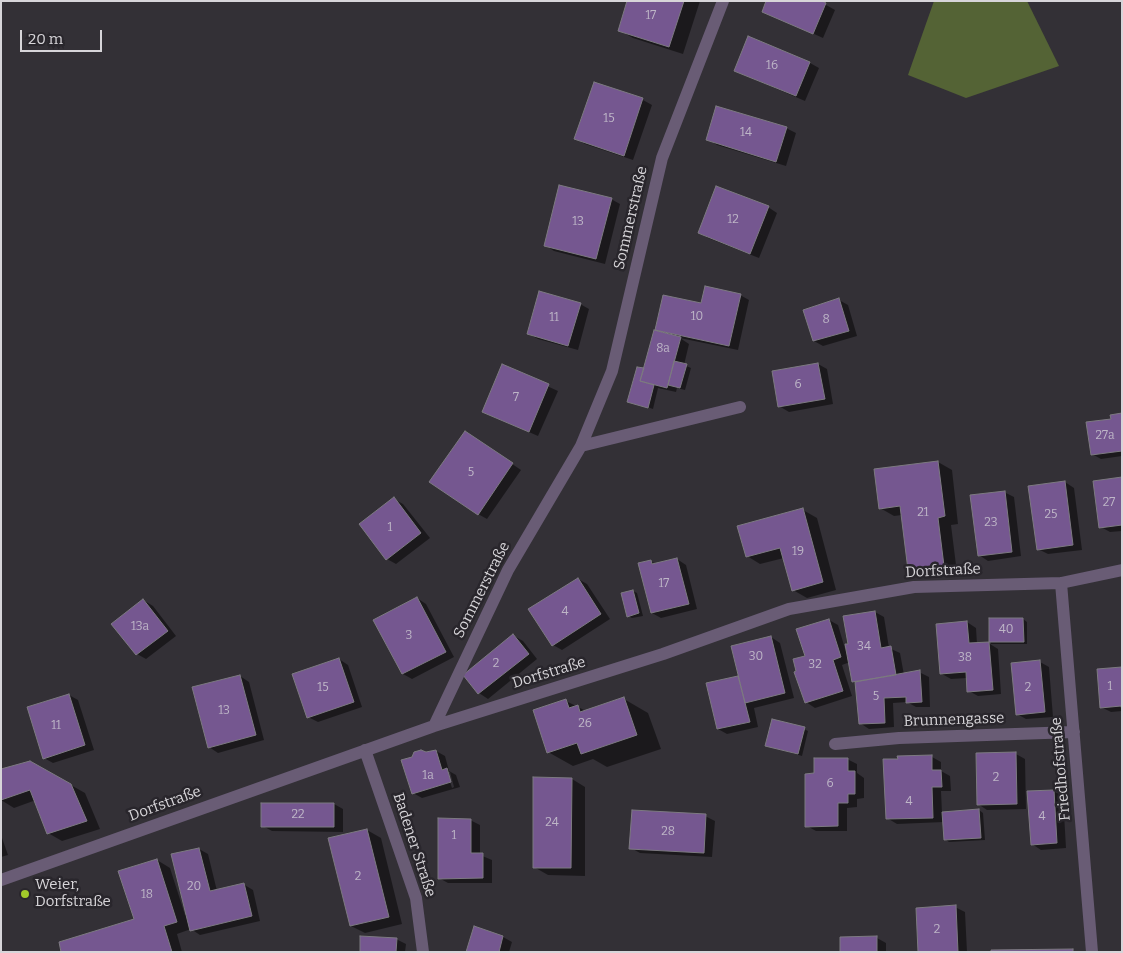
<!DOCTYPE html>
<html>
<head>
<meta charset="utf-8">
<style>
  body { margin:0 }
  #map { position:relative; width:1123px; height:953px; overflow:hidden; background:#333036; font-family:Bitter,serif }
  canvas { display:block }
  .frame { position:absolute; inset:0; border:2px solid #d7d5d9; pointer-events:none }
  .scale { position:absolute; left:20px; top:30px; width:82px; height:22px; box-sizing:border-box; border:2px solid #d7d5d9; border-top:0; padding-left:6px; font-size:15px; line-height:18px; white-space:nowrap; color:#d7d5d9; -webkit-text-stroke:4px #29262c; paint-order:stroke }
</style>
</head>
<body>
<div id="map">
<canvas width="1123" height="953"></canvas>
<div class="frame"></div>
<div class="scale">20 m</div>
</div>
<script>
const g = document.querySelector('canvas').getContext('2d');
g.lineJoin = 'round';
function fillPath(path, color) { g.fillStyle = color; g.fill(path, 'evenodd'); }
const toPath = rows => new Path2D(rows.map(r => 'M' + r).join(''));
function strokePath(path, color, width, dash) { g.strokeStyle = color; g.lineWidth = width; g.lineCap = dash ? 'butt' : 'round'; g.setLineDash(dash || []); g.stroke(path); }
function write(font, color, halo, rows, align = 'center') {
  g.font = font + ' Bitter,serif'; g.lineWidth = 5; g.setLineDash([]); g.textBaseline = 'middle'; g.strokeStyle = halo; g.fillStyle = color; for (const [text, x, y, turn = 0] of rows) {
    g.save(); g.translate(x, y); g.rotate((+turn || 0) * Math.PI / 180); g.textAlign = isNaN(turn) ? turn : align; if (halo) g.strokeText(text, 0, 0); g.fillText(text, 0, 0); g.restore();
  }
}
fillPath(toPath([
  [934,1,1027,1,1059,66,966,98,908,75]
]), '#546335');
fillPath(toPath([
  [628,1,700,1,683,54,633,38,619,30],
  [819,1,835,10,823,38,763,11],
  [810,63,819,68,805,101,735,71],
  [595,83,643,100,652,105,633,160,585,144,576,139],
  [786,128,796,133,786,166,717,145,708,139],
  [611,199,620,204,605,264,554,251,545,245],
  [768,207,777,213,759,258,708,238,699,232],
  [740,295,749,300,738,350,680,338,689,344,684,365,691,368,685,390,677,388,676,392,658,388,653,409,629,401,644,369,657,331,664,296,702,305],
  [839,300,848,305,857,336,823,346,814,341],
  [580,304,589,309,578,350,538,339,529,334],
  [818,364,827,369,833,404,789,412,779,406],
  [503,366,558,391,538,436,483,412],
  [1122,415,1122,456,1101,459,1092,454,1112,420],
  [474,438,521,470,487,519,478,514],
  [938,462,952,470,958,524,951,525,957,573,923,577,909,569,902,515,894,516,880,508],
  [1122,479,1122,531,1110,532,1101,527],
  [1065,482,1074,488,1082,550,1048,554,1038,549],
  [1004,492,1014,497,1021,556,988,561,979,555],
  [394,499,403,504,430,538,396,564,387,559],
  [803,510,817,518,836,590,807,598,793,590,784,558,760,564,747,556],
  [677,559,686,565,697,609,661,618,652,613,651,561,657,565],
  [578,579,587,584,610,619,562,650,553,645],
  [633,591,637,593,643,616,632,618,628,616],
  [417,598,426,604,454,657,412,679,403,674],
  [143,600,153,606,176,636,146,659,137,654],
  [875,612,884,617,889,648,900,653,904,675,919,672,929,677,930,707,916,707,907,702,893,703,894,727,869,729,860,723,857,684,853,682,850,662,842,665,852,696,815,708,806,702,807,657,829,620,838,625,846,652,848,652,850,645],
  [1023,619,1027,622,1027,644,990,644,998,649,1001,694,978,696,969,691,967,678,951,679,942,674,967,622,976,628,977,644,991,644,991,620],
  [514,636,523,641,537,659,488,699,479,693,465,675],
  [771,637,780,643,794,698,754,708,758,727,727,734,718,729,707,684,740,677],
  [339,659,348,665,362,707,318,722,308,717],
  [1040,662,1049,667,1053,717,1026,719,1017,714],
  [1122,668,1122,711,1111,712,1101,707],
  [240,676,249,682,264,740,218,753,209,747],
  [69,695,78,700,94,750,53,763,44,758],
  [624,699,648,713,661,749,607,767,593,759,573,766,548,752,566,701,586,711],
  [804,729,808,731,802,756,766,745],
  [436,751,445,756,449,771,456,775,460,787,422,798,413,793,426,754],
  [447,772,450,772,454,787,452,788],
  [1016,754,1025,759,1026,809,987,810,978,804],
  [932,757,941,762,941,771,950,776,951,791,941,791,942,813,979,810,983,813,985,840,949,842,945,839,944,822,897,824,887,818,899,760],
  [847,759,857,764,857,773,864,778,864,798,857,799,857,807,847,808,847,831,816,831,807,826,815,775],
  [30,762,85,793,100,829,62,841,48,833,36,800,14,808,1,800,1,770],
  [572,779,585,787,585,876,548,875,534,867],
  [1053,791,1063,796,1066,848,1041,850,1032,844],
  [334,804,343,809,343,832,272,831,263,826],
  [705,816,715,821,712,857,640,853,631,848],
  [470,820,480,825,480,855,492,860,492,883,448,883,439,878],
  [367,830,381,838,402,924,365,933,351,926],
  [1,835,8,855,1,857],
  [199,849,208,854,217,891,243,884,253,890,260,921,200,935,191,929,177,934,182,952,63,952,135,920,157,860,170,868,185,915,187,914],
  [955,907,965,912,967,952,919,952],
  [475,928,503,937,512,942,509,952,467,952],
  [877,938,886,943,886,952,841,952],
  [396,939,406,944,405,952,361,952]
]), '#0007');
const building = toPath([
  [627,1,684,1,669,47,618,31,627,1],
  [766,1,822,1,826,3,813,34,762,12,766,1],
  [748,36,810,62,796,96,734,71,748,36],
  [594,82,643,98,624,156,574,139,594,82],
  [716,106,787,127,776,162,706,140,716,106],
  [559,185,612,198,596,259,544,246,559,185],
  [716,186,769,206,750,254,698,233,716,186],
  [705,286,741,294,729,346,655,330,663,295,701,303,705,286],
  [539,291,581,303,568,346,527,334,539,291],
  [839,298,849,331,813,341,803,310,839,298],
  [654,330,681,337,667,388,640,381,654,330],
  [674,361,687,364,680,388,668,385,674,361],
  [818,363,825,399,778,407,772,371,818,363],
  [502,364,549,384,529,432,482,412,502,364],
  [637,367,644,368,640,381,654,385,648,408,627,402,637,367],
  [1122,413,1122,451,1091,455,1086,422,1111,419,1110,415,1122,413],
  [465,431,513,463,478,515,429,482,465,431],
  [938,461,945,516,938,518,944,566,908,570,900,506,879,509,874,469,938,461],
  [1122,477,1122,525,1099,528,1093,481,1122,477],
  [1065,481,1073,545,1037,550,1028,486,1065,481],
  [1005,491,1012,552,978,556,970,495,1005,491],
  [394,497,421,533,386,560,359,524,394,497],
  [803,508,823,582,792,591,780,548,746,557,737,526,803,508],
  [677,558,689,604,651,613,638,563,651,560,652,564,677,558],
  [578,578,601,614,552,646,528,609,578,578],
  [633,590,639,613,627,617,621,593,633,590],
  [417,597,446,652,402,674,373,620,417,597],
  [143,599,168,631,136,655,111,624,143,599],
  [875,611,881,648,891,646,896,675,852,682,845,644,848,644,843,616,875,611],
  [989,618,1023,618,1024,642,989,642,989,618],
  [829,619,841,657,833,660,843,691,805,703,794,672,796,671,793,659,805,656,796,629,829,619],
  [967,621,969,643,989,642,993,690,967,692,966,672,940,674,936,624,967,621],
  [513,634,529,654,478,694,463,675,513,634],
  [771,636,785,693,745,703,731,646,771,636],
  [339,658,354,702,307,718,292,674,339,658],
  [1040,660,1045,712,1016,715,1011,663,1040,660],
  [1122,667,1122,710,1121,706,1100,708,1097,669,1122,667],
  [920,670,922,702,906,703,906,697,884,698,885,723,859,724,855,682,920,670],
  [240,675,256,735,208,748,192,687,240,675],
  [738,676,750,722,717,729,706,683,738,676],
  [69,694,85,745,43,759,27,707,69,694],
  [624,697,637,735,581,754,577,743,547,753,533,710,566,699,569,708,578,705,580,712,624,697],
  [772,719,805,727,798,754,765,746,772,719],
  [421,750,426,752,436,750,442,770,447,768,451,782,412,794,401,760,412,757,414,752,421,750],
  [1016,752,1017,804,977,805,976,753,1016,752],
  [932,755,932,770,941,770,942,787,932,787,933,818,886,819,883,759,898,759,897,756,932,755],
  [814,758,848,758,848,771,855,771,855,794,848,794,848,803,838,803,838,826,805,827,805,774,814,773,814,758],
  [30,761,71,784,87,821,47,834,30,790,1,800,1,769,30,761],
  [533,777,572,778,571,868,533,868,533,777],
  [1054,790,1057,843,1031,845,1027,791,1054,790],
  [261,803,334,803,334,827,261,827,261,803],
  [979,809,981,838,944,840,942,812,979,809],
  [632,810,706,814,704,853,629,849,632,810],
  [438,818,471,819,471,853,483,853,483,878,438,879,438,818],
  [367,829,389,917,350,926,328,838,367,829],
  [199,848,210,891,244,883,252,916,190,931,171,854,199,848],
  [157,859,177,922,164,926,172,952,61,952,59,942,134,919,118,871,157,859],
  [956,905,958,952,918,952,916,908,956,905],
  [474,926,503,936,499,952,466,952,474,926],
  [360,936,397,938,396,952,360,952,360,936],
  [877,936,877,952,840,952,840,937,877,936],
  [1073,949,1073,952,991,952,991,950,1073,949]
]);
fillPath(building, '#755790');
strokePath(building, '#7d7a81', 1);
strokePath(toPath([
  [581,446,740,407],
  [1061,583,1092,952],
  [434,726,508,570,581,446,612,371,662,158,723,1],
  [835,744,899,738,1074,732],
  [365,750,416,898,423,952],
  [1,880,434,726,663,654,789,609,914,587,1061,583,1122,570]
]), '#695c75', 12);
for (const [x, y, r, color] of [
  [25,894,5,"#a1c92a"]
]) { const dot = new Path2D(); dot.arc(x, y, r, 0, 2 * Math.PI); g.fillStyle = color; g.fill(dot); strokePath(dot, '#29262c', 2); }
write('12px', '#beb6c7', null, [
  ["17",651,16],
  ["16",772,66],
  ["15",609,119],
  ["14",746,133],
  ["12",733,220],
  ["13",578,222],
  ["10",697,317],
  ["11",554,318],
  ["8",826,320],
  ["8a",663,349],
  ["6",798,385],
  ["7",516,398],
  ["27a",1105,436],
  ["5",471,473],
  ["27",1109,503],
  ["21",923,513],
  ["25",1051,515],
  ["23",991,523],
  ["1",390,528],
  ["19",798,552],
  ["17",664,584],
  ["4",565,612],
  ["13a",140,627],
  ["40",1006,630],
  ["3",409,636],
  ["34",864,647],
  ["30",756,657],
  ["38",965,658],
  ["2",496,664],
  ["32",815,665],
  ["1",1110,687],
  ["15",323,688],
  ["2",1028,688],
  ["5",876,697],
  ["13",224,711],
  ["26",585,724],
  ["11",56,726],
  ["1a",428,776],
  ["2",996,778],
  ["6",830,784],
  ["4",909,802],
  ["22",298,815],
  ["4",1042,817],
  ["24",552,823],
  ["28",668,832],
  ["1",454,836],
  ["2",358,877],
  ["20",194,887],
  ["18",147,895],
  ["2",937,930]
]);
write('15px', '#d7d5d9', '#29262c', [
  ["Sommerstraße",631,218,-77],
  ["Dorfstraße",943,571,-3],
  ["Sommerstraße",482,590,-63],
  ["Dorfstraße",549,673,-17],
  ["Brunnengasse",954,720,-2],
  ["Friedhofstraße",1061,769,-95],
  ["Dorfstraße",165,804,-20],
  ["Badener Straße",414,845,72]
]);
write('15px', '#d7d5d9', '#29262c', [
  ["Weier,",35,885],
  ["Dorfstraße",35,902]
], 'left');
</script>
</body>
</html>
